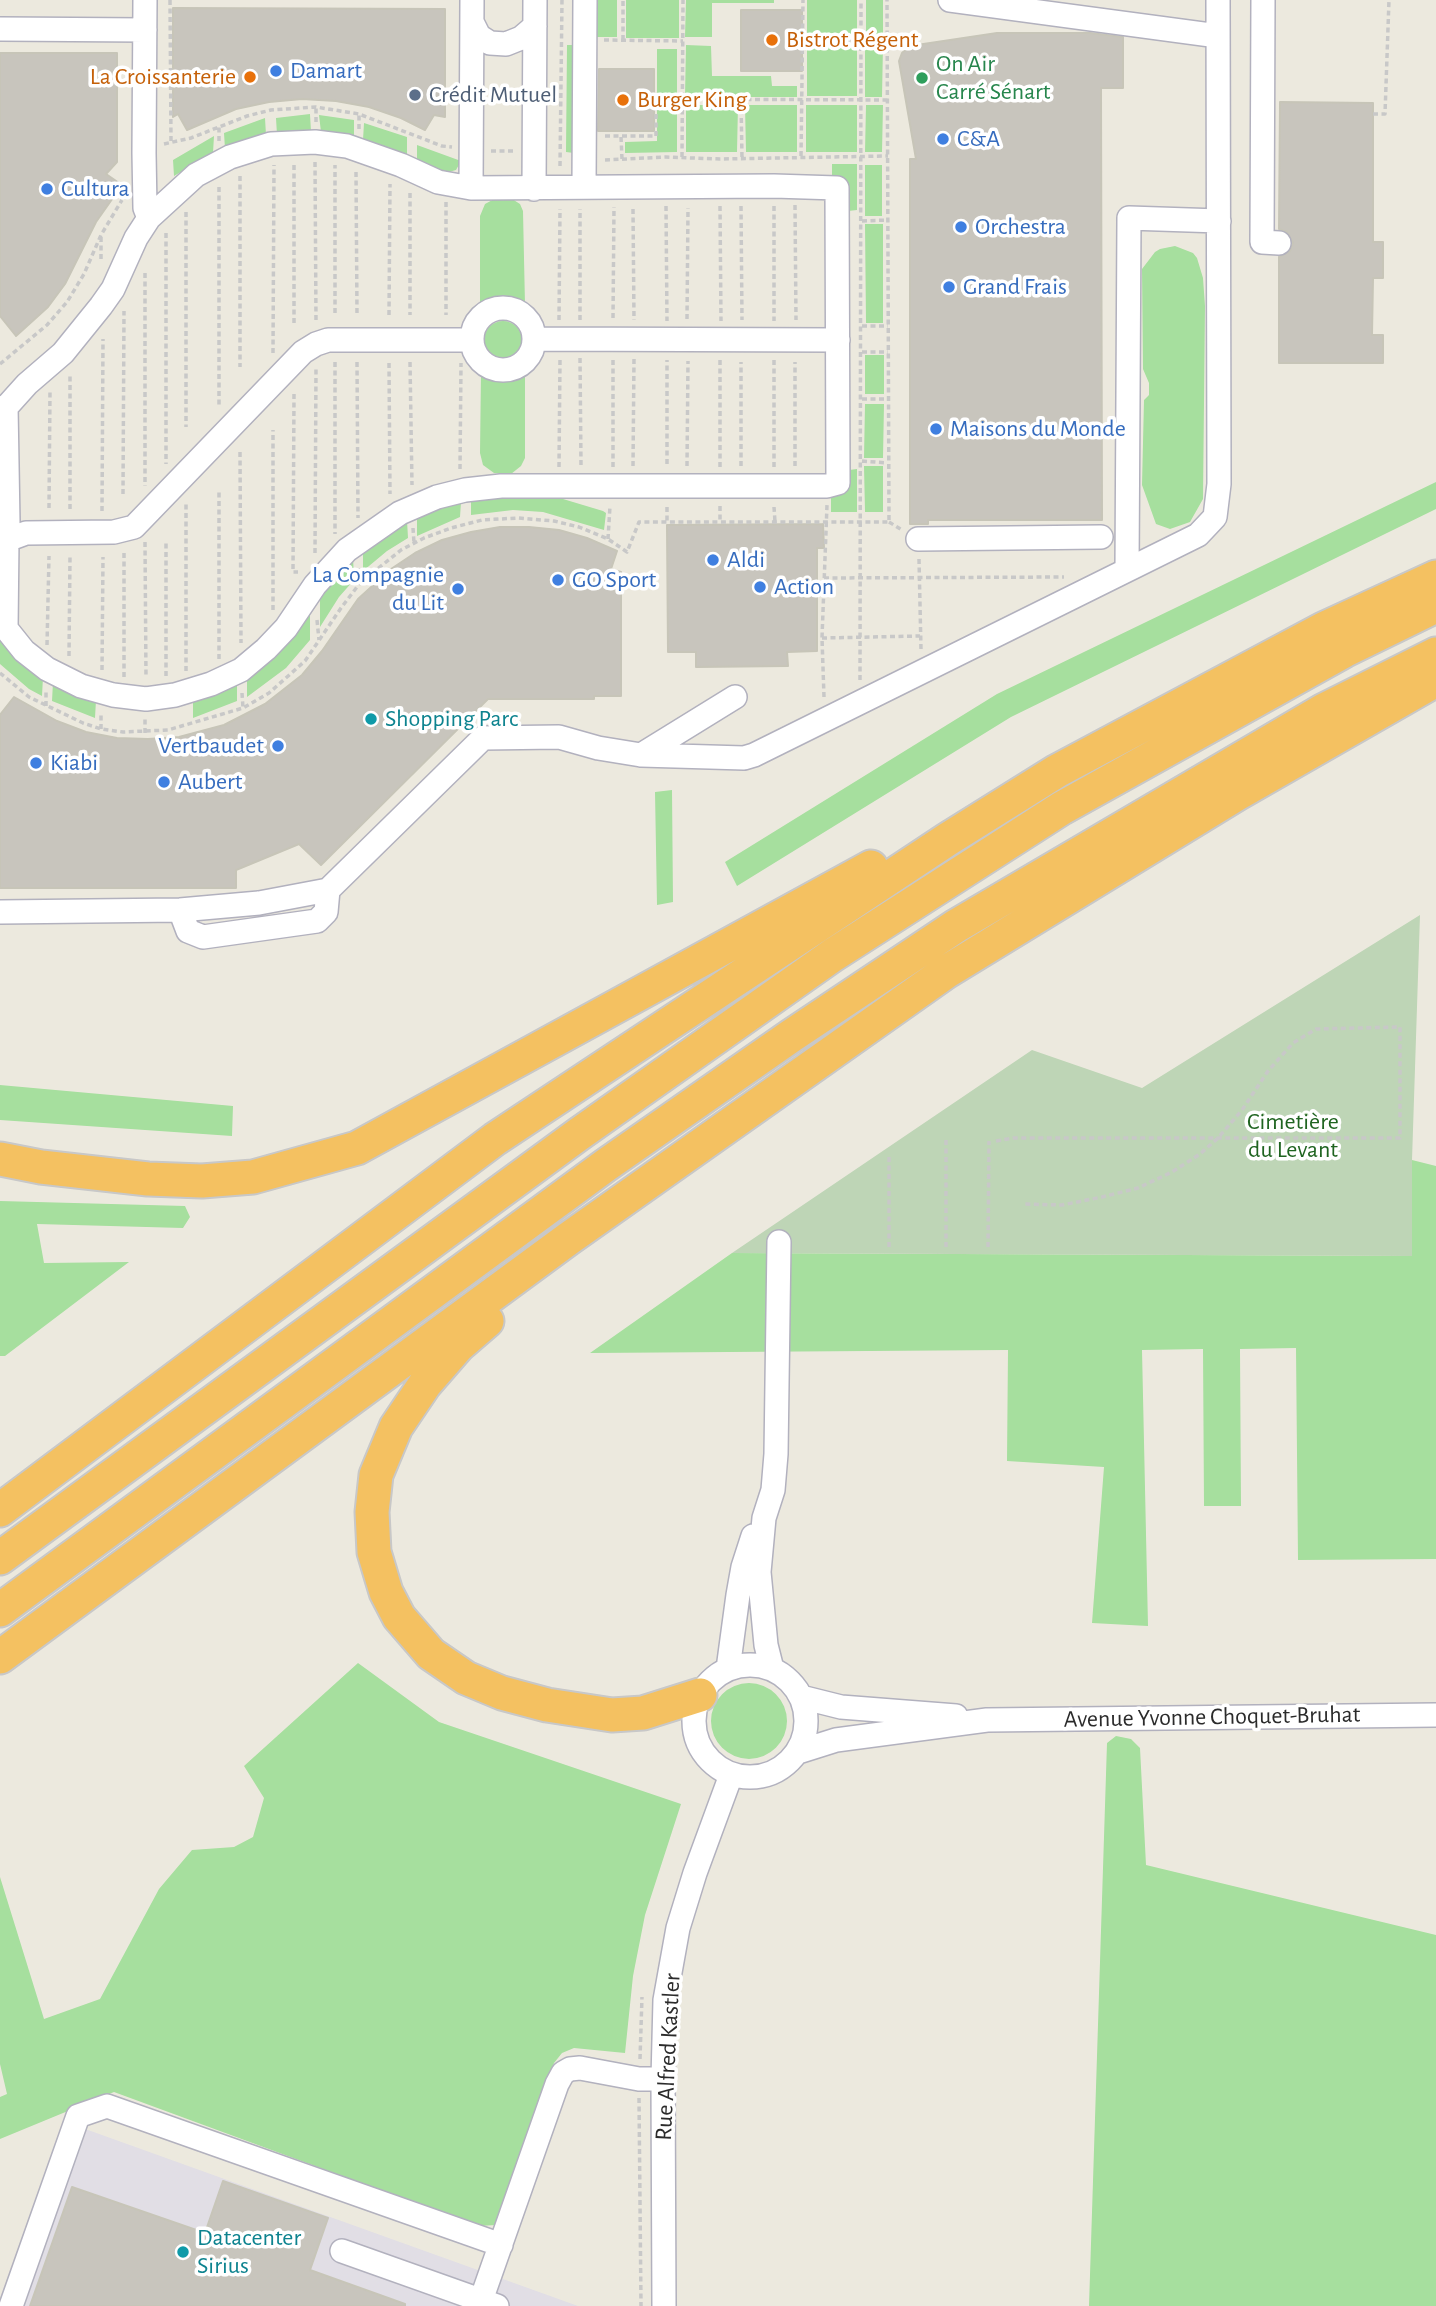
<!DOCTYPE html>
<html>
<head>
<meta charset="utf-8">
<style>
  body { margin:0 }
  canvas { display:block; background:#ece9de }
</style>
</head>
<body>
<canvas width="1436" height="2306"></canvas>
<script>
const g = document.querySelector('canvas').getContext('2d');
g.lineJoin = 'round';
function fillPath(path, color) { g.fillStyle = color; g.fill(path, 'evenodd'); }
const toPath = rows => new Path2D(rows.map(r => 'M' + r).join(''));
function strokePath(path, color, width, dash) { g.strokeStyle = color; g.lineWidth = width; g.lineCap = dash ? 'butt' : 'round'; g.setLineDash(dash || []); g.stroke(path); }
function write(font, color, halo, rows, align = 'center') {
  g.font = font + ' "Alegreya Sans",sans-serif'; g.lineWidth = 7; g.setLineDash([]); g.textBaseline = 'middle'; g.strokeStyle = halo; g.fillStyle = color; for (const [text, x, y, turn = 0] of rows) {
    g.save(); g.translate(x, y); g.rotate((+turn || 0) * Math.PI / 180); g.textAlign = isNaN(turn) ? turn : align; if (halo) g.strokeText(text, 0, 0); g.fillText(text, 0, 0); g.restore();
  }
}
fillPath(toPath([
  [63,2121,578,2306,1,2306]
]), '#e1dee5');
fillPath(toPath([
  [590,0,617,0,617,37,590,37],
  [626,0,679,0,679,38,626,38],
  [686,0,774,0,774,3,712,3,712,37,685,37],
  [807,0,857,0,857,37,807,37],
  [866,0,883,0,883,37,866,37],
  [567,45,580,45,574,153,566,152],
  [686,45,711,46,712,76,771,76,772,86,797,86,797,97,685,97],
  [807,45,857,45,857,96,807,96],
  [865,45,883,45,882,97,865,97],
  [657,49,677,49,677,152,625,153,625,142,657,141],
  [686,105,738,105,737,152,686,152],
  [745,105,797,105,797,152,746,152],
  [806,105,857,105,857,152,806,152],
  [866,105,883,105,882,152,865,152],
  [310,114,311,132,277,135,276,118],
  [319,115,354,120,354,137,321,132],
  [265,118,266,135,225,149,224,133],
  [364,123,407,137,407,157,363,140],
  [214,136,213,153,174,176,173,160],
  [417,145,461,161,456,170,445,173,417,163],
  [832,164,857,164,857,210,848,211,849,194,846,188,832,179],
  [865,165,882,165,882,216,865,216],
  [498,197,509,197,520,204,523,211,525,305,503,299,490,300,480,306,480,216,485,204],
  [865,224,883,224,883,323,866,323],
  [1175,246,1193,253,1197,258,1203,278,1205,306,1203,499,1190,522,1170,529,1156,524,1142,485,1144,400,1149,395,1149,383,1143,369,1142,269,1155,252,1160,249],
  '484 340a19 19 0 1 1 38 0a19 19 0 1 1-38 0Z',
  [865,355,884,355,884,394,865,394],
  [481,372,499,379,515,378,525,372,525,458,521,466,511,474,494,473,483,465,480,453],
  [865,404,884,404,883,458,864,458],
  [864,466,883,466,883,512,865,512],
  [857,469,857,512,831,512,831,494,849,470],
  [1436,482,1436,509,1011,717,737,886,725,862,997,694],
  [553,496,603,511,606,513,604,530,543,512,513,510,471,515,471,499,480,497],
  [461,502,460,517,417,536,417,516],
  [407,520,408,538,387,551,363,571,363,549],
  [353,557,354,580,339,597,320,627,320,595],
  [310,611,310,640,286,668,247,697,247,677],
  [0,639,43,677,42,696,29,689,0,664],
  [53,682,96,700,95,718,52,701],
  [237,683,237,701,193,718,193,700],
  [672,790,673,902,657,905,655,792],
  [0,1085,233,1106,232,1136,0,1120],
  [1412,1160,1436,1166,1436,1559,1298,1560,1296,1348,1240,1349,1241,1506,1204,1506,1203,1349,1142,1350,1148,1626,1092,1623,1104,1467,1007,1461,1008,1350,590,1353,732,1253,1412,1256],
  [0,1201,185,1206,190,1217,183,1228,37,1224,44,1263,129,1262,5,1356,0,1356],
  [358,1663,439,1722,681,1804,645,1915,633,1976,625,2053,574,2048,562,2053,554,2063,496,2225,478,2226,114,2092,0,2139,0,2097,7,2094,0,2064,0,1877,44,2019,100,1999,159,1889,192,1850,234,1847,253,1837,264,1798,244,1766],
  '711 1721a38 38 0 1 1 76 0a38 38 0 1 1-76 0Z',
  [1116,1736,1131,1739,1140,1748,1146,1865,1436,1935,1436,2306,1089,2306,1107,1743]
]), '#a6df9e');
fillPath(toPath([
  [1420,915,1412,1160,1412,1256,732,1253,1032,1050,1142,1088]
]), '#bed5b6');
const building = toPath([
  [173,8,445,9,445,117,434,115,425,130,401,118,369,107,336,101,302,99,269,102,236,109,187,130,178,114,173,117,173,8],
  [741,10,802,10,802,71,741,71,741,10],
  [997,33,1090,33,1123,37,1123,88,1101,88,1102,520,928,520,928,524,910,524,910,159,916,159,899,61,902,53,910,46,997,33],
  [0,53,117,53,117,162,106,174,122,185,96,222,65,284,48,307,16,336,0,316,0,53],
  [599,69,654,69,654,131,598,131,599,69],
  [1280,102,1373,103,1373,242,1383,242,1383,278,1373,278,1372,335,1383,335,1383,363,1279,363,1279,257,1290,251,1293,243,1287,232,1279,229,1280,102],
  [823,524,824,548,817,548,817,651,787,652,788,666,696,667,696,652,668,652,667,525,823,524],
  [500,527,529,527,559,530,587,538,617,551,611,569,621,572,621,696,594,696,594,699,488,699,321,865,299,844,236,870,236,888,0,888,0,715,14,697,57,721,86,732,117,738,148,739,179,737,224,725,265,704,302,675,322,651,358,599,391,569,415,553,442,540,471,532,500,527],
  [223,2181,328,2218,310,2270,405,2304,405,2306,30,2306,72,2187,205,2233,223,2181]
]);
fillPath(building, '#c8c5bd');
strokePath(building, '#c7c5b8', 2);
const minor = toPath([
  [145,0,144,153,145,208,149,218],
  [950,0,1218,36],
  [1263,0,1262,242,1279,243],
  [472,22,479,36,490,43,506,44,521,38,535,26],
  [0,29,145,30],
  [584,187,585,0],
  [471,188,472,0],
  [534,189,535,0],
  '472 339a31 31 0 1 1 62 0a31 31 0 1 1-62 0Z',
  [534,339,838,340],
  [6,406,8,523],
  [0,414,27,384,63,353,101,306,113,289,136,238,149,218,196,175,230,157,271,144,315,142,347,146,401,165,438,182,471,188,774,186,837,188,838,483,827,486,501,486,465,490,437,497,400,513,347,550,315,585,286,628,266,649,241,670,211,684,175,695,146,699,113,695,81,686,47,669,24,651,0,621],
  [0,539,7,540,26,533,114,532,134,527,303,352,316,344,328,340,472,340],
  [918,539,1101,537],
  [1127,570,1129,218,1219,221],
  [6,629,7,540],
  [641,755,735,697],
  [180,910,188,931,203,937,317,921,326,912,328,890],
  [0,912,180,910,259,903,328,890,483,738,559,737,598,748,641,755,744,758,754,755,1198,535,1215,517,1219,484,1218,0],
  '694 1721a56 56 0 1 1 112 0a56 56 0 1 1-112 0Z',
  [728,1669,738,1595,743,1567,753,1536],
  [772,1669,766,1645,759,1572,764,1518,773,1490,776,1454,779,1242],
  [801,1697,841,1707,956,1716],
  [798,1752,836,1740,987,1720,1436,1715],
  [342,2251,497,2306],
  [11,2306,78,2116,107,2106,501,2245],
  [479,2306,557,2084,563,2073,570,2069,580,2068,639,2079,663,2079],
  [664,2306,663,2079,665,2000,678,1928,695,1873,731,1775]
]);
const highway = toPath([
  [0,1159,41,1167,148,1179,202,1181,253,1177,357,1148,871,867],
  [487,1321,458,1346,425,1384,396,1427,376,1475,372,1512,374,1552,386,1592,399,1617,431,1654,466,1678,502,1693,547,1705,612,1715,643,1713,700,1695],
  [0,1510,495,1139,948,839,1057,771,1323,629,1436,577],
  [0,1558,579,1134,833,955,1062,808,1344,651,1436,606],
  [0,1610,606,1165,791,1036,956,926,1324,710,1436,654],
  [0,1657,568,1239,946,972,1237,794,1436,680]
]);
strokePath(minor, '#b2b1be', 26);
strokePath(highway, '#c8c8c8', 37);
strokePath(toPath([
  [170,0,171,141],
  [803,39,889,41],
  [604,40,683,41],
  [623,40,623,0],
  [741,101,742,158],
  [1373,114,1385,114,1389,0],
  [316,122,316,107],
  [359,129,359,114],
  [605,136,656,136,656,99,888,100],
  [621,137,622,159],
  [219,141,219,126],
  [164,144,191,138,247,116,271,110,316,107,359,114,442,146,452,147],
  [491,151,515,151],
  [801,156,803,0],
  [682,157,683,0],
  [605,160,666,157,720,159,888,156],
  [315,162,316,322],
  [560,166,562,0],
  [356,172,357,314],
  [240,176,240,367],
  [219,187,219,407],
  [410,193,410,315],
  [446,202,446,315],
  [795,205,796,320],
  [666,206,667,321],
  [720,206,721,321],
  [741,206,742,320],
  [774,206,774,321],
  [633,209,634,320],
  [186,212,186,427],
  [862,221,889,220],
  [166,233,166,464],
  [101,237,101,261],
  [145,273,145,486],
  [335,313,335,165],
  [389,315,390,184],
  [613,318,614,207],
  [687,319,688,208],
  [559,320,560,209],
  [580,320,580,209],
  [294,323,294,164],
  [862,326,888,326],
  [862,352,888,352],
  [273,353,274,165],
  [580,358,581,466],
  [774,360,774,468],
  [335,362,335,534],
  [357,362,358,518],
  [410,362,412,485],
  [389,363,390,494],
  [0,364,47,325,67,302,84,274,101,235,122,200],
  [294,394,293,572,298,572],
  [862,399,887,399],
  [240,452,241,643],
  [862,461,887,463],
  [667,464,667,360],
  [633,466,634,358],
  [687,466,688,361],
  [741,466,741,362],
  [795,466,795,362],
  [559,467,560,359],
  [613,467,613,359],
  [720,467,720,359],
  [460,469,461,363],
  [123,494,124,311],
  [720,506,720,522],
  [667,507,667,522],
  [774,507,775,522],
  [49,508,50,390],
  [70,509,70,375],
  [102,511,103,339],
  [889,522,902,530],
  [413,528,414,543],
  [608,539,610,506],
  [145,542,146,678],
  [315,553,316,368],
  [919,559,921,650],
  [360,568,360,583],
  [824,578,1064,577],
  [273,610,273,430],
  [317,620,319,640],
  [822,638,920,636],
  [47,645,49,556],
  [69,656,70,557],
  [219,659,219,490],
  [102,670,103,557],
  [186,671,186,504],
  [0,673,29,697,83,723,101,729,123,732,168,730,243,708,269,693,305,661,341,608,360,583,401,550,424,538,451,528,482,520,518,518,554,521,579,527,608,539,627,552,639,522,889,522,887,0],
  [166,676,166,542],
  [124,677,124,551],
  [860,680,861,0],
  [242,693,243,708],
  [824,697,822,638,827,505],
  [46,706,46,691],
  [101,729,101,713],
  [145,733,145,717],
  [996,1141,1013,1138,1400,1138,1400,1027,1316,1029,1293,1043,1268,1071,1242,1110,1218,1138,1200,1154,1172,1172,1138,1188,1102,1197,1062,1205,1022,1204],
  [889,1157,889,1248],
  [946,1247,946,1140],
  [988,1247,989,1141],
  [640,2059,642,1997],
  [639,2098,641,2306]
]), '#c8c8c8', 3.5, [5, 3.5]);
strokePath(minor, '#fff', 23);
strokePath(highway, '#f4c161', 33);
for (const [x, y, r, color] of [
  [772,40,7,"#e8710a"],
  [276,71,7,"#3f7fe0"],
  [250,77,7,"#e8710a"],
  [922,78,7,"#2e9e5b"],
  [415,95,7,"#5c6f8a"],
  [623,100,7,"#e8710a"],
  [943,139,7,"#3f7fe0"],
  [47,189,7,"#3f7fe0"],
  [961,227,7,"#3f7fe0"],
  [949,287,7,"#3f7fe0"],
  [936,429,7,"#3f7fe0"],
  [713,560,7,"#3f7fe0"],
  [558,580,7,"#3f7fe0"],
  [760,587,7,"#3f7fe0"],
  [458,589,7,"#3f7fe0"],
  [371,719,7,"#0f9aa8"],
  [278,746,7,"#3f7fe0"],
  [36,763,7,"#3f7fe0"],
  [164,782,7,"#3f7fe0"],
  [183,2252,7,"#0f9aa8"]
]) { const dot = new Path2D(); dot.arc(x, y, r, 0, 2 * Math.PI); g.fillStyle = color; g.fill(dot); strokePath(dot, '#fff', 2.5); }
write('24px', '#c56008', '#fff', [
  ["Bistrot Régent",786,40],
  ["La Croissanterie",236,77,"right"],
  ["Burger King",637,100]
], 'left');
write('24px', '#27864d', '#fff', [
  ["On Air",936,64],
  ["Carré Sénart",936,92]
], 'left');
write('24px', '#366cbe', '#fff', [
  ["Damart",290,71],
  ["C&A",957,139],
  ["Cultura",61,189],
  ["Orchestra",975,227],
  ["Grand Frais",963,287],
  ["Maisons du Monde",950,429],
  ["Aldi",727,560],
  ["La Compagnie",444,575,"right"],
  ["du Lit",444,603,"right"],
  ["GO Sport",572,580],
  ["Action",774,587],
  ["Vertbaudet",264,746,"right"],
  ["Kiabi",50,763],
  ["Aubert",178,782]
], 'left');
write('24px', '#4e5e75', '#fff', [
  ["Crédit Mutuel",429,95]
], 'left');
write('24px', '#0d838f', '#fff', [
  ["Shopping Parc",385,719],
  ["Datacenter",197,2238],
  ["Sirius",197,2266]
], 'left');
write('24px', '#1f6420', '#fff', [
  ["Cimetière",1293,1122],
  ["du Levant",1293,1150]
]);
write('24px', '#2b2b2b', '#fff', [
  ["Avenue Yvonne Choquet-Bruhat",1212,1717,-1],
  ["Rue Alfred Kastler",668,2057,-87]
]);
</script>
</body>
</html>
